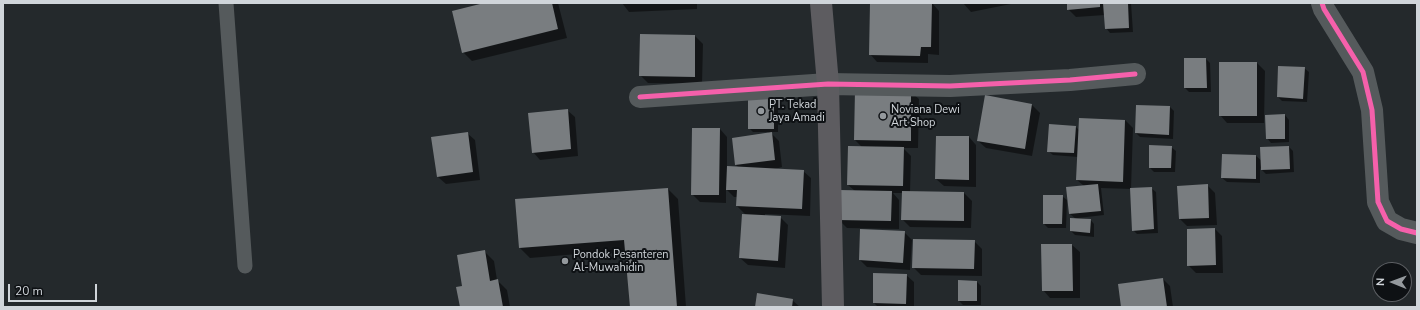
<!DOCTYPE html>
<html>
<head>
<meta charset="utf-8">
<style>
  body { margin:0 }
  #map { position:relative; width:1420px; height:310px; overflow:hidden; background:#24292c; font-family:"Nunito Sans",sans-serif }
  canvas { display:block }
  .frame { position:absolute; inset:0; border:4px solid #d0d5da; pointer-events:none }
  .north { position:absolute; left:1372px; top:262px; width:40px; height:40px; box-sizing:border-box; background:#0e1114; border:1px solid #5c5f63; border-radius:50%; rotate:271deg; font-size:11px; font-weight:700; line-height:16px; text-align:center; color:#d0d5da }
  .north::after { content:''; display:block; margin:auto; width:14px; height:18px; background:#94999d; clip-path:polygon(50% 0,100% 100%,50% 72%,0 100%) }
  .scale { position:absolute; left:8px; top:284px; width:89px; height:18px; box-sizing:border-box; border:2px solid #d0d5da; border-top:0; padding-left:5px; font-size:12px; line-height:14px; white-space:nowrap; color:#d0d5da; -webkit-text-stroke:3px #0e1114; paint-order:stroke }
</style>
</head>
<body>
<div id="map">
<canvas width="1420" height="310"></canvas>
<div class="frame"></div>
<div class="north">N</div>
<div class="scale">20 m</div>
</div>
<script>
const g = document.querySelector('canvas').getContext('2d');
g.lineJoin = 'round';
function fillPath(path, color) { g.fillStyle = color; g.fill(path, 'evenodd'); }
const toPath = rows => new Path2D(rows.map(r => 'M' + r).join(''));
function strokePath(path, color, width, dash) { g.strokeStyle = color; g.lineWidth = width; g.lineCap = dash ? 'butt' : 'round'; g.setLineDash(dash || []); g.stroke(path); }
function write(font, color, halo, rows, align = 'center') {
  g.font = font + ' "Nunito Sans",sans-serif'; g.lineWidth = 4; g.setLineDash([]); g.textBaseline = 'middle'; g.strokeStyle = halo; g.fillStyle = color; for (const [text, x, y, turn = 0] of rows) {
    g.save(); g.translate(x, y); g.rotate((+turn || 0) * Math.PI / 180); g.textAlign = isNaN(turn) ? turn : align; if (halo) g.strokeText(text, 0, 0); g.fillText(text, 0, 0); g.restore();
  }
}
fillPath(toPath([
  [489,3,558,3,567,38,472,61,463,52],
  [622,3,697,3,697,9,629,12],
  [871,3,932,3,939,11,939,55,928,54,928,63,877,62,870,54],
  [963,3,1016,3,971,12],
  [1068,3,1131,3,1133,32,1110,33,1106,28,1105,15,1076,17,1068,9],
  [641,35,695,36,703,44,702,84,648,83,640,75],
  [1206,59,1210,63,1211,92,1189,92,1185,88],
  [1220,63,1257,63,1265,71,1264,123,1227,123,1220,115],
  [1304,68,1309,72,1307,102,1282,101,1278,97],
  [911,92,919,99,918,148,903,148,911,156,910,192,964,193,972,201,971,228,910,227,902,219,903,193,893,193,899,200,899,229,847,228,839,220,855,191,848,185,862,147,855,140],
  [774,94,778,99,778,132,770,132,779,141,782,167,775,169,803,171,811,178,810,216,765,214,765,216,780,217,788,225,785,268,748,265,740,258,746,215,737,206,738,197,734,197,726,189,726,203,700,202,692,194,720,129,727,137,727,167,739,168,736,165,769,132,753,132,749,128],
  [986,97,1032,105,1040,113,1032,156,986,148,978,141],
  [1170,107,1174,111,1173,139,1140,137,1136,133],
  [567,110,575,117,578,156,540,160,533,152],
  [1285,115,1289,120,1289,142,1271,143,1267,138],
  [1125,120,1133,128,1131,189,1151,188,1156,192,1158,233,1137,234,1133,230,1131,189,1101,188,1104,215,1078,218,1090,219,1094,224,1094,237,1075,235,1071,231,1076,219,1070,214,1084,186,1077,180,1078,157,1053,155,1048,151,1076,127,1079,130],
  [467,133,475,140,480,180,446,184,438,177],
  [969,137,976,145,976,187,944,186,936,179],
  [1171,147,1176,151,1175,172,1154,172,1150,168],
  [1289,147,1293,151,1294,172,1266,174,1260,168,1260,183,1227,182,1222,178,1256,156,1262,161],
  [1207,185,1215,193,1217,225,1187,226,1180,219],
  [668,189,678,199,686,307,631,307,626,250,530,258,520,248],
  [1062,196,1067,200,1066,228,1048,228,1044,224],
  [1215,229,1222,236,1223,273,1196,273,1188,265],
  [904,232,912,240,910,270,867,267,860,260],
  [974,241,982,249,982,276,921,275,913,267],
  [1072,245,1080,252,1080,298,1050,298,1043,290],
  [484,251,494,261,497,280,507,290,510,307,461,307,463,287],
  [874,274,906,275,914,282,914,307,878,307,874,303],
  [1163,279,1170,286,1173,307,1122,307],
  [977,282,981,286,981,305,963,305,959,301],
  [792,300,800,307,756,307]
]), '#0007');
fillPath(toPath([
  [484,3,552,3,558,29,462,53,452,11],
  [870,3,932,3,931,47,921,47,920,56,869,55],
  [1067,3,1100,3,1100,7,1067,10],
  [1103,3,1128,3,1129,28,1105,29],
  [640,34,695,35,695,77,639,76],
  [1184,58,1206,58,1207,88,1184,88],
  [1219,62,1257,62,1257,116,1219,116],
  [1278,66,1305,67,1303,99,1277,97],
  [855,90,911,91,911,141,854,140],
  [748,93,774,93,774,129,748,129],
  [985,95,1032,104,1025,149,977,141],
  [1136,105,1170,106,1169,135,1135,133],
  [568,109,571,149,532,153,528,113],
  [1285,114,1285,139,1266,139,1265,115],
  [1079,118,1125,120,1123,182,1076,180],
  [1049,124,1076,126,1074,153,1047,152],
  [692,128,720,128,719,195,691,195],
  [468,132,473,172,437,177,431,137],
  [772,132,775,160,735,165,732,138],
  [936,136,969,136,969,180,935,179],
  [1149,145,1172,146,1171,168,1149,168],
  [848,146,904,147,903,186,847,185],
  [1289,146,1290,169,1261,170,1260,147],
  [1222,154,1256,155,1256,179,1221,178],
  [727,166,804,170,802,209,736,206,737,190,726,190],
  [1098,184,1101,211,1069,214,1066,187],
  [1208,184,1209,218,1179,219,1177,186],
  [1152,187,1154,229,1132,231,1130,188],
  [668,188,677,307,630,307,624,240,519,248,515,199],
  [839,190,892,191,891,221,838,220],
  [902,191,964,192,964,221,901,220],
  [1043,195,1063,195,1062,224,1043,224],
  [742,214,781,216,778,261,739,258],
  [1070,218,1091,219,1090,233,1070,231],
  [1215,228,1216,265,1187,266,1187,229],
  [860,229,905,231,903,263,859,260],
  [913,239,975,240,974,269,912,268],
  [1041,244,1072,244,1073,291,1042,291],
  [485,250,490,281,498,279,503,307,460,307,456,287,462,286,457,255],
  [873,273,907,274,906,304,873,303],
  [1163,278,1167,307,1121,307,1118,284],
  [958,280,977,281,977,301,958,301],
  [757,293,793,299,792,307,755,307]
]), '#797d80');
strokePath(toPath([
  [226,3,245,266]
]), '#555a5c', 15);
strokePath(toPath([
  [1322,3,1324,9,1363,72,1372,110,1378,202,1387,221,1401,229,1417,233],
  [640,97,828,84,950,86,1070,80,1135,74]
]), '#555a5c', 22);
strokePath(toPath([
  [821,3,828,84,833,307]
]), '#5d5c60', 22);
strokePath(toPath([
  [1322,3,1324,9,1363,72,1372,110,1378,202,1387,221,1401,229,1417,233],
  [640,97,828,84,950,86,1070,80,1135,74]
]), '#f560ab', 5);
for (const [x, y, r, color] of [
  [761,111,4,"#94999d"],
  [883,116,4,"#94999d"],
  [565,261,4,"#94999d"]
]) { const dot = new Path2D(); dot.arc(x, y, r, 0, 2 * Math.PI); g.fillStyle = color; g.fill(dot); strokePath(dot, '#0e1114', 1.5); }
write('11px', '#d0d5da', '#0e1114', [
  ["PT. Tekad",769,105],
  ["Jaya Amadi",769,118],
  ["Noviana Dewi",891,110],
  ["Art Shop",891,123],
  ["Pondok Pesanteren",573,255],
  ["Al-Muwahidin",573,268]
], 'left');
</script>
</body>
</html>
